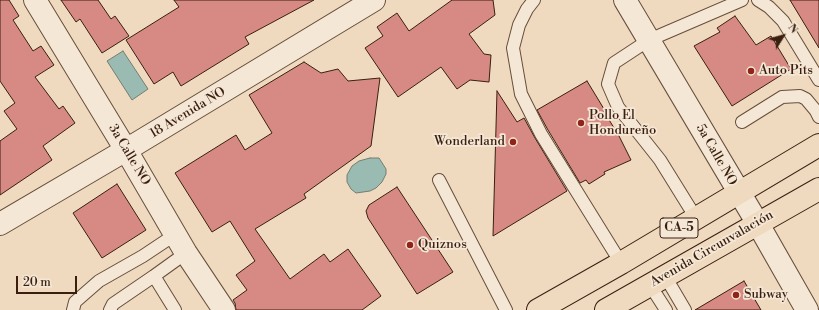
<!DOCTYPE html>
<html>
<head>
<meta charset="utf-8">
<style>
  body { margin:0 }
  #map { position:relative; width:819px; height:310px; overflow:hidden; background:#efdabf; font-family:"Libre Bodoni",serif }
  canvas { display:block }
  .north { position:absolute; left:763px; top:16px; width:40px; height:40px; -webkit-text-stroke:3px #f5e7d5; paint-order:stroke; rotate:53deg; font-size:11px; font-weight:700; line-height:16px; text-align:center; color:#3a1f10 }
  .north::after { content:''; display:block; margin:auto; width:14px; height:18px; background:#3a1f10; clip-path:polygon(50% 0,100% 100%,50% 72%,0 100%) }
  .scale { position:absolute; left:16px; top:276px; width:61px; height:18px; box-sizing:border-box; border:2px solid #3a1f10; border-top:0; padding-left:5px; font-size:12px; line-height:14px; white-space:nowrap; color:#3a1f10; -webkit-text-stroke:3px #f5e7d5; paint-order:stroke }
</style>
</head>
<body>
<div id="map">
<canvas width="819" height="310"></canvas>
<div class="north">N</div>
<div class="scale">20 m</div>
</div>
<script>
const g = document.querySelector('canvas').getContext('2d');
g.lineJoin = 'round';
function fillPath(path, color) { g.fillStyle = color; g.fill(path, 'evenodd'); }
const toPath = rows => new Path2D(rows.map(r => 'M' + r).join(''));
function strokePath(path, color, width, dash) { g.strokeStyle = color; g.lineWidth = width; g.lineCap = dash ? 'butt' : 'round'; g.setLineDash(dash || []); g.stroke(path); }
function write(font, color, halo, rows, align = 'center') {
  g.font = font + ' "Libre Bodoni",serif'; g.lineWidth = 3.5; g.setLineDash([]); g.textBaseline = 'middle'; g.strokeStyle = halo; g.fillStyle = color; for (const [text, x, y, turn = 0] of rows) {
    g.save(); g.translate(x, y); g.rotate((+turn || 0) * Math.PI / 180); g.textAlign = isNaN(turn) ? turn : align; if (halo) g.strokeText(text, 0, 0); g.fillText(text, 0, 0); g.restore();
  }
}
const water = toPath([
  [123,51,148,89,132,100,107,61,123,51],
  [370,158,379,158,386,169,386,174,382,182,376,188,370,191,356,193,351,189,347,182,347,175,352,166,359,161,370,158]
]);
fillPath(water, '#9abbb1');
strokePath(water, '#747d71', 1);
const building = toPath([
  [0,0,9,0,19,16,13,20,33,51,41,46,54,65,35,77,59,109,63,106,75,123,43,146,52,160,0,195,0,141,17,129,4,111,15,103,0,81,0,0],
  [61,0,98,0,111,19,115,16,129,36,102,53,80,19,76,22,61,0],
  [174,0,314,0,245,37,249,44,181,86,173,72,154,84,126,40,179,7,174,0],
  [452,0,493,0,495,15,469,34,484,54,491,55,489,82,470,80,457,89,441,67,398,97,365,48,383,36,377,27,397,13,409,31,452,0],
  [790,0,819,0,819,48,790,0],
  [735,16,756,45,771,36,791,69,732,106,694,46,720,32,717,28,735,16],
  [304,62,321,73,338,69,348,81,380,78,371,146,304,194,306,198,255,229,290,279,324,254,330,262,348,249,381,296,362,310,236,310,235,303,233,300,247,290,236,275,255,261,230,221,212,232,175,173,236,135,245,150,272,133,249,95,304,62],
  [587,81,604,109,603,110,619,136,631,160,604,172,605,174,589,184,586,180,580,183,548,130,537,110,587,81],
  [497,91,517,122,524,118,535,138,567,191,493,236,497,91],
  [117,184,146,230,102,258,73,213,117,184],
  [397,187,453,272,417,294,368,218,366,211,369,205,397,187],
  [744,281,761,310,695,310,744,281]
]);
fillPath(building, '#d78a83');
strokePath(building, '#3a1f10', 1);
const lane = toPath([
  [534,0,527,9,519,25,513,48,521,94,541,134,621,263],
  [758,0,769,7,783,21,819,80],
  [742,122,782,97,800,96,806,99,816,111,819,117],
  [439,180,506,310],
  [696,218,660,160,618,107,608,84,614,63,649,40,742,0],
  [154,276,175,310],
  [665,276,685,310],
  [650,285,666,310],
  [73,310,75,302,99,281,143,256,176,234],
  [110,310,113,304,154,276,186,253]
]);
const street = toPath([
  [35,0,126,150,186,253,224,310],
  [625,0,758,224,807,310],
  [0,224,126,150,374,0]
]);
const highway = toPath([
  [538,310,621,263,819,145],
  [606,310,819,189]
]);
strokePath(lane, '#674e3c', 14);
strokePath(street, '#674e3c', 24);
strokePath(highway, '#3a1f10', 24);
strokePath(lane, '#f5e7d5', 12);
strokePath(street, '#f5e7d5', 22);
strokePath(highway, '#efdabf', 22);
for (const [x, y, r, color] of [
  [751,71,4,"#8f2418"],
  [581,123,4,"#8f2418"],
  [513,142,4,"#8f2418"],
  [410,245,4,"#8f2418"],
  [736,295,4,"#8f2418"]
]) { const dot = new Path2D(); dot.arc(x, y, r, 0, 2 * Math.PI); g.fillStyle = color; g.fill(dot); strokePath(dot, '#f5e7d5', 1.5); }
for (const [x, y, w] of [
  [679,228,38]
]) { const box = new Path2D(); box.roundRect(x - w / 2, y - 10, w, 20, 3); g.fillStyle = '#f5e7d5'; g.fill(box); strokePath(box, '#3a1f10', 1); }
write('bold 12px', '#3a1f10', null, [
  ["CA-5",679,228]
]);
write('13px', '#3a1f10', '#f5e7d5', [
  ["Auto Pits",759,71],
  ["Pollo El",589,116],
  ["Hondureño",589,131],
  ["Wonderland",505,142,"right"],
  ["Quiznos",418,245],
  ["Subway",744,295]
], 'left');
write('13px', '#3a1f10', '#f5e7d5', [
  ["18 Avenida NO",188,113,-31],
  ["3a Calle NO",129,155,59],
  ["5a Calle NO",716,155,60],
  ["Avenida Circunvalación",712,249,-30]
]);
</script>
</body>
</html>
